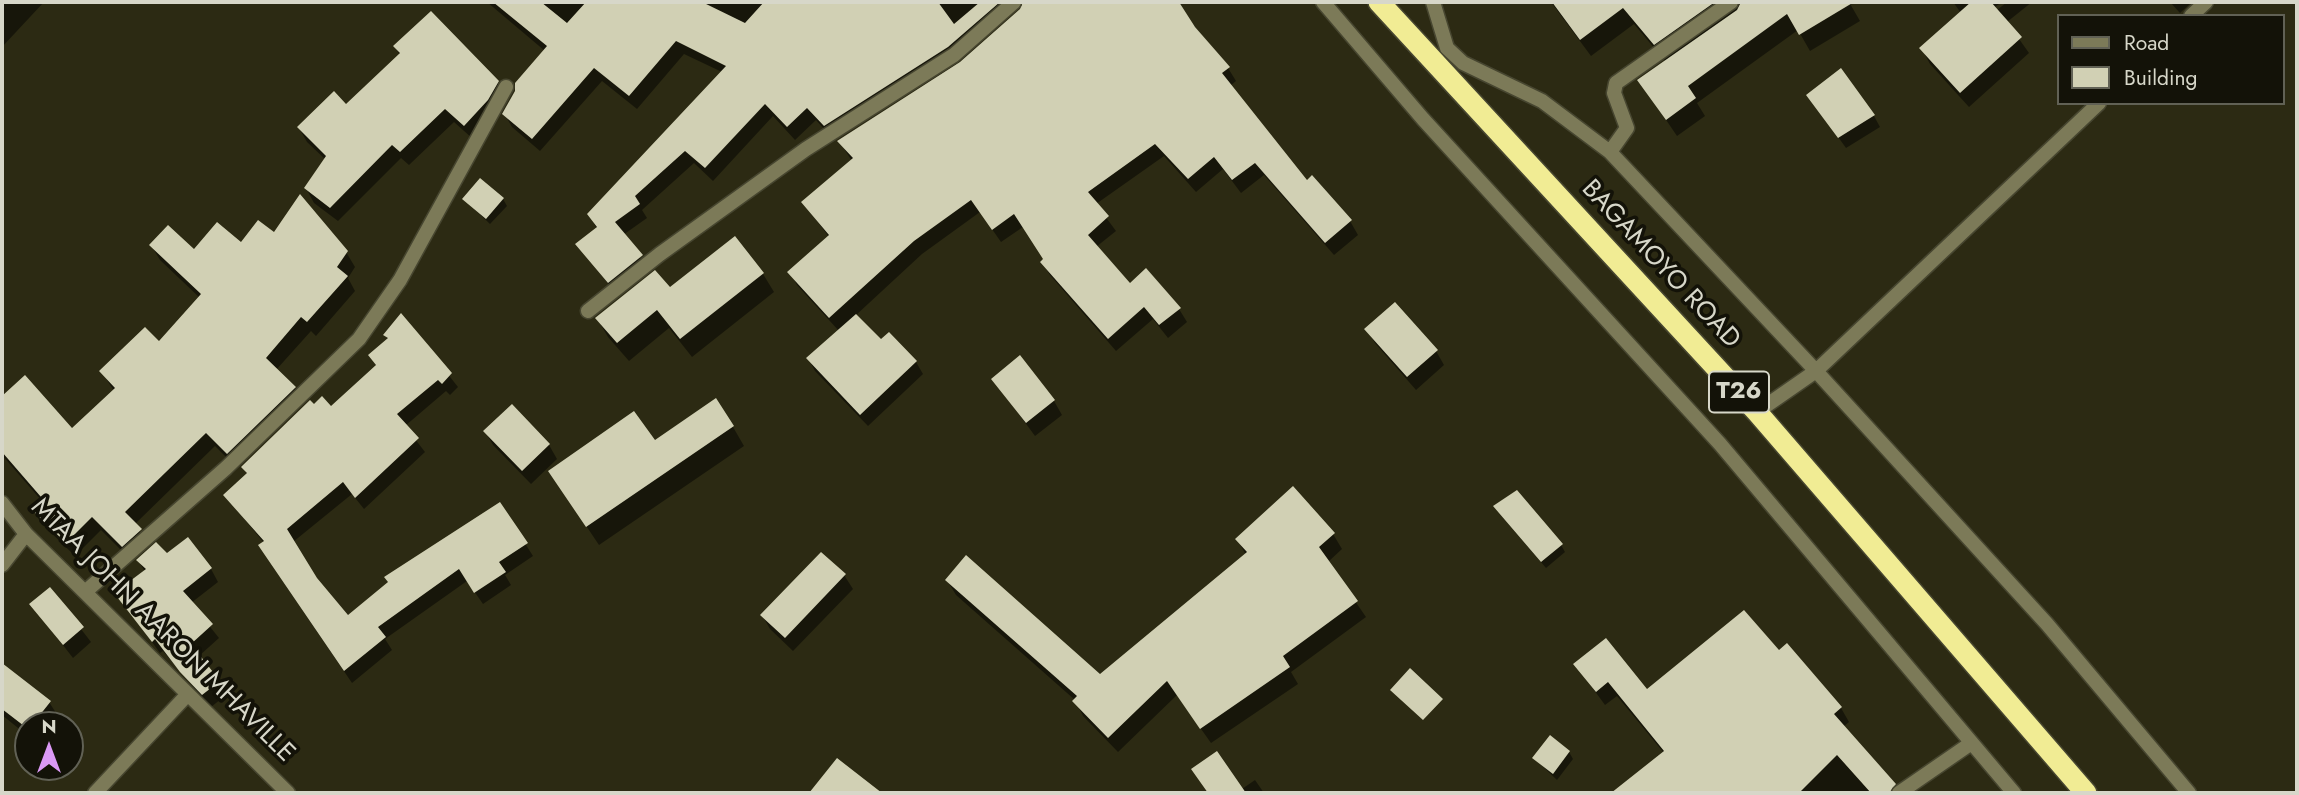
<!DOCTYPE html>
<html>
<head>
<meta charset="utf-8">
<style>
  body { margin:0 }
  #map { position:relative; width:2299px; height:795px; overflow:hidden; background:#2c2a13; font-family:Jost,sans-serif }
  canvas { display:block }
  .frame { position:absolute; inset:0; border:4px solid #d7d7c9; pointer-events:none }
  .legend { position:absolute; left:2057px; top:14px; width:228px; height:91px; box-sizing:border-box; background:#131208; border:2px solid #616155; margin:0; padding:9px 12px; list-style:none; font-size:21px; color:#d7d7c9 }
  .legend li { display:flex; align-items:center; gap:14px; height:35px }
  .legend b { width:35px; border:2px solid #616155 }
  .north { position:absolute; left:14px; top:711px; width:70px; height:70px; box-sizing:border-box; background:#131208; border:2px solid #616155; border-radius:50%; rotate:0deg; font-size:19px; font-weight:700; line-height:28px; text-align:center; color:#d7d7c9 }
  .north::after { content:''; display:block; margin:auto; width:24px; height:32px; background:#db99f5; clip-path:polygon(50% 0,100% 100%,50% 72%,0 100%) }
</style>
</head>
<body>
<div id="map">
<canvas width="2299" height="795"></canvas>
<div class="frame"></div>
<ul class="legend">
<li><b style="height:9px;background:#7c7a58"></b>Road</li>
<li><b style="height:19px;background:#d1d0b4"></b>Building</li>
</ul>
<div class="north">N</div>
</div>
<script>
const g = document.querySelector('canvas').getContext('2d');
g.lineJoin = 'round';
function fillPath(path, color) { g.fillStyle = color; g.fill(path, 'evenodd'); }
const toPath = rows => new Path2D(rows.map(r => 'M' + r).join(''));
function strokePath(path, color, width, dash) { g.strokeStyle = color; g.lineWidth = width; g.lineCap = dash ? 'butt' : 'round'; g.setLineDash(dash || []); g.stroke(path); }
function write(font, color, halo, rows, align = 'center') {
  g.font = font + ' Jost,sans-serif'; g.lineWidth = 7; g.setLineDash([]); g.textBaseline = 'middle'; g.strokeStyle = halo; g.fillStyle = color; for (const [text, x, y, turn = 0] of rows) {
    g.save(); g.translate(x, y); g.rotate((+turn || 0) * Math.PI / 180); g.textAlign = isNaN(turn) ? turn : align; if (halo) g.strokeText(text, 0, 0); g.fillText(text, 0, 0); g.restore();
  }
}
fillPath(toPath([
  [2,2,44,2,2,47],
  [487,2,1175,2,1228,68,1236,81,1230,86,1307,182,1350,221,1358,235,1334,255,1264,175,1241,193,1223,169,1196,192,1164,156,1096,204,1116,231,1096,247,1130,285,1179,309,1187,322,1168,338,1153,319,1116,351,1050,275,1042,262,1045,260,1023,227,1001,242,980,212,922,254,855,316,881,342,916,362,923,374,868,426,815,371,808,358,839,331,797,285,790,272,829,237,803,202,852,161,839,141,961,64,1023,10,1023,4,956,61,833,139,816,120,795,140,773,116,713,181,694,163,642,210,647,218,623,235,649,270,617,295,578,245,597,229,589,214,722,72,684,54,637,109,602,81,540,151,512,127,504,113,545,51],
  [1551,2,1849,2,1860,21,1810,51,1798,30,1697,103,1705,116,1677,136,1639,80,1666,62,1634,24,1591,56],
  [1953,2,2002,2,1988,12,1991,15,2007,2,2032,2,2007,22,2029,53,1969,107,1930,64,1922,49,1961,13],
  [2170,2,2192,2,2180,13],
  [395,47,497,82,506,96,473,139,454,122,409,165,401,158,338,221,314,203,306,188,326,160,307,142,299,128,346,106,400,55],
  [1808,95,1874,116,1880,127,1846,148],
  [464,199,503,199,507,206,490,224],
  [275,234,346,252,355,267,348,278,355,291,316,336,311,331,276,370,295,388,303,402,236,467,215,446,135,524,149,545,131,560,101,530,75,556,41,523,32,508,41,500,2,455,2,398,25,378,72,431,114,391,102,372,159,343,200,298,160,260,151,245,195,252,241,245],
  [763,274,774,292,692,357,669,328,629,361,608,337,597,318,670,290],
  [401,315,458,387,450,395,446,391,405,426,425,452,364,509,352,494,293,542,316,579,348,617,500,504,533,556,505,575,511,585,483,604,467,581,385,639,392,650,352,683,267,558,264,543,225,495,248,475,243,467,314,406,331,409,377,367,370,355,389,340,386,335],
  [1367,329,1436,351,1444,365,1416,390,1375,343],
  [993,379,1054,401,1062,415,1035,436],
  [512,407,549,445,557,459,531,484,493,445,485,431],
  [733,427,744,446,599,545,550,472,654,442],
  [1499,513,1561,545,1565,552,1546,568],
  [1333,534,1342,549,1328,562,1366,617,1291,672,1298,684,1211,743,1177,695,1118,752,1083,716,1075,700,956,595,947,580,1100,677,1246,555,1237,539],
  [167,555,211,569,218,582,191,603,219,638,199,656,226,695,211,707,163,651,160,653,117,594,145,572,138,560],
  [844,575,853,589,793,651,770,629,762,615],
  [50,589,91,642,73,658,31,604],
  [1779,652,1841,708,1849,722,1843,727,1890,780,1898,793,1627,793,1623,786,1664,753,1617,696,1605,705,1575,664,1646,692],
  [2,665,49,702,58,716,51,725,28,725,28,736,2,715],
  [1569,752,1573,759,1557,780,1534,758],
  [1255,780,1264,793,1208,793,1201,782,1242,789]
]), '#0007');
fillPath(toPath([
  [493,2,541,2,567,23,586,2,702,2,745,23,764,2,938,2,954,24,980,2,1000,2,948,47,824,126,807,108,787,127,765,104,705,168,685,151,635,196,640,204,615,222,643,255,608,283,575,244,597,227,587,214,726,66,676,41,629,96,594,68,532,139,502,114,515,91,515,83,547,46],
  [1023,2,1179,2,1195,27,1230,67,1222,73,1307,180,1312,175,1352,220,1325,243,1255,163,1232,180,1214,157,1188,179,1155,144,1088,192,1109,216,1088,235,1130,283,1146,268,1181,308,1159,325,1144,307,1108,339,1040,262,1043,259,1014,214,992,230,971,200,914,241,829,318,787,272,829,235,801,202,853,158,837,141,960,62,1020,9],
  [1552,2,1715,2,1654,45,1623,8,1580,40],
  [1741,2,1854,2,1799,35,1787,14,1688,86,1696,98,1666,120,1637,80,1737,10],
  [1971,2,1991,2,2022,37,1960,93,1919,48],
  [431,11,499,81,488,100,464,126,445,109,400,152,392,145,330,208,304,188,326,156,297,127,334,91,346,104,400,53,393,46],
  [1841,68,1875,115,1838,138,1806,95],
  [480,178,504,198,486,219,462,199],
  [300,194,348,251,337,267,348,276,307,322,301,317,266,358,296,387,227,454,206,433,125,512,142,529,122,547,92,517,66,543,30,508,41,497,2,452,2,396,25,375,72,428,115,388,99,371,145,327,159,341,201,294,149,245,168,225,194,249,217,222,241,242,258,220,274,232],
  [735,236,764,273,680,339,657,310,617,343,595,318,655,270,670,287],
  [1395,302,1438,350,1407,377,1364,329],
  [401,313,452,373,442,384,438,380,397,414,419,438,355,498,343,482,287,529,317,578,348,615,388,582,384,577,500,502,528,543,499,562,506,572,474,593,459,569,378,627,386,637,344,671,258,545,264,541,223,495,247,473,241,467,310,400,314,404,322,396,331,406,376,365,368,355,388,338,383,335],
  [856,314,881,339,889,332,917,361,860,415,806,358],
  [1020,355,1055,400,1026,423,991,379],
  [716,398,734,426,586,527,548,471,634,411,655,440],
  [512,404,550,444,522,471,483,431],
  [1293,486,1335,533,1319,547,1358,601,1283,656,1290,667,1200,729,1167,681,1108,738,1072,701,1077,696,945,580,966,555,1100,674,1247,552,1235,539],
  [1517,490,1563,544,1541,562,1493,506],
  [188,537,212,568,183,591,213,624,191,644,220,681,202,695,180,672,155,639,152,642,114,593,146,569,136,560,156,542,167,553],
  [821,552,846,574,785,638,760,615],
  [50,587,84,627,63,645,29,604],
  [1744,610,1779,650,1787,643,1842,707,1834,714,1896,784,1889,793,1871,793,1837,755,1799,793,1611,793,1664,751,1608,682,1596,692,1573,664,1606,638,1647,689],
  [2,663,51,701,32,725,28,725,28,729,2,709],
  [1410,668,1443,699,1423,720,1390,690],
  [1550,735,1570,751,1553,774,1532,758],
  [1217,751,1246,793,1208,793,1191,769],
  [837,758,882,793,809,793]
]), '#d1d0b4');
const street = toPath([
  [1323,2,1423,119,1720,444,2014,793],
  [1433,2,1447,48,1463,63,1542,101,1610,152,1816,371,2047,624,2189,793],
  [2191,16,2206,2],
  [1610,152,1627,128,1614,93,1616,83,1731,2],
  [588,311,660,254,806,149,954,55,1014,2],
  [1757,412,1816,371,2099,103],
  [2,503,26,534,288,793],
  [2,565,26,534],
  [85,592,226,468,359,339,400,280,506,87],
  [95,793,188,694],
  [1899,793,1970,744]
]);
const highway = toPath([
  [1379,2,1757,412,2086,793]
]);
strokePath(street, '#474630', 17);
strokePath(highway, '#474630', 24);
strokePath(street, '#7c7a58', 14);
strokePath(highway, '#f1ec94', 21);
for (const [x, y, w] of [
  [1739,392,60]
]) { const box = new Path2D(); box.roundRect(x - w / 2, y - 20.5, w, 41, 5); g.fillStyle = '#131208'; g.fill(box); strokePath(box, '#d7d7c9', 2); }
write('bold 24px', '#d7d7c9', null, [
  ["T26",1739,392]
]);
write('26px', '#d7d7c9', '#131208', [
  ["BAGAMOYO ROAD",1660,265,47],
  ["MTAA JOHN AARON MHAVILLE",162,631,45]
]);
</script>
</body>
</html>
